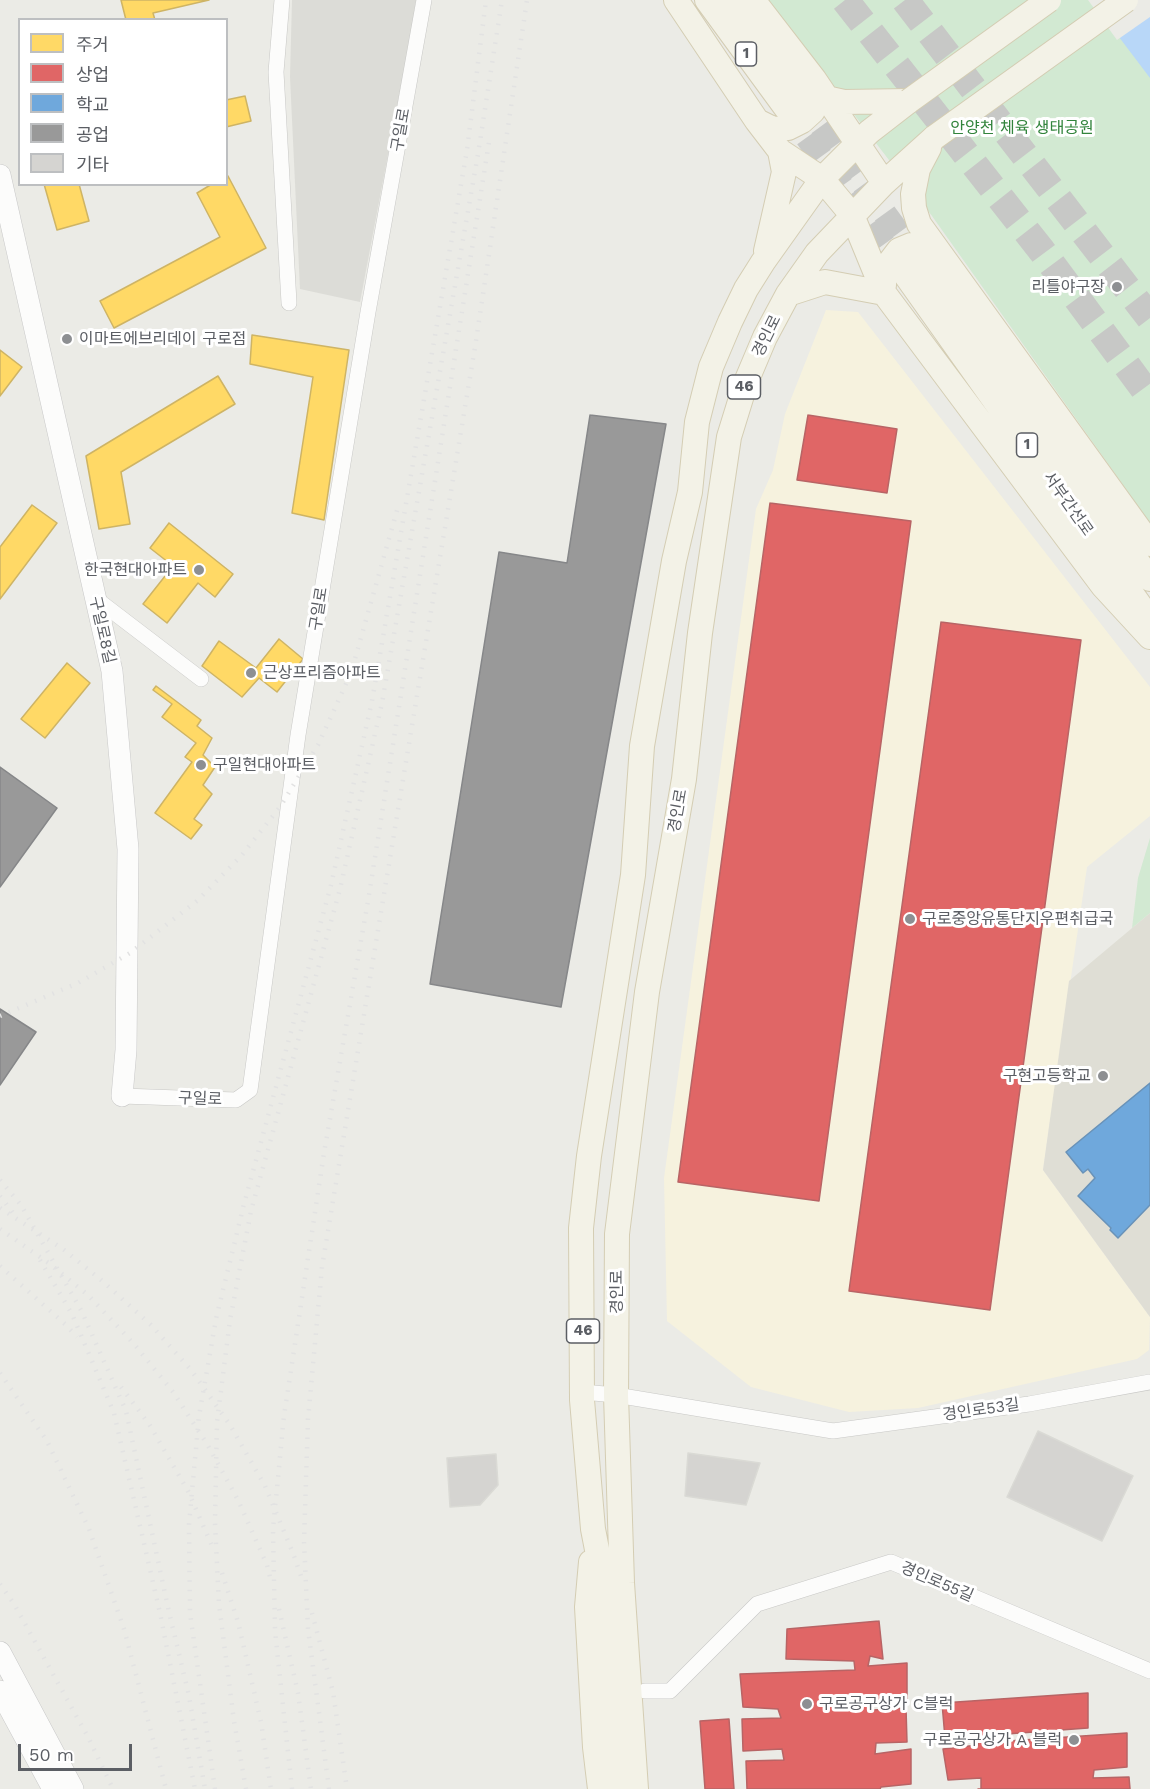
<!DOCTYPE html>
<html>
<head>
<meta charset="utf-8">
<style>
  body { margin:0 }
  #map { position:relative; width:1150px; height:1789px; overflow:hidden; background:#ebebe6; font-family:"Work Sans","Noto Sans KR",sans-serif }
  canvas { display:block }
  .legend { position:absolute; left:18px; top:18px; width:210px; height:168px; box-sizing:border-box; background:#fff; border:2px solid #bdbfc1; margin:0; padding:8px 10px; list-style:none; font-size:18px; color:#5b5e64 }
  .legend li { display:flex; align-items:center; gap:12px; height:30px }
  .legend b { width:30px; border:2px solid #bdbfc1 }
  .scale { position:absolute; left:18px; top:1744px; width:114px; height:27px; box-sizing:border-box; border:3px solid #5b5e64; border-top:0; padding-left:8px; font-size:18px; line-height:21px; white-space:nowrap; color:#5b5e64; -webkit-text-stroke:4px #fff; paint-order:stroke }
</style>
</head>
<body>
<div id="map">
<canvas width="1150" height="1789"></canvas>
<ul class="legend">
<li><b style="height:16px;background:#ffd966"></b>주거</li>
<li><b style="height:16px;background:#e06666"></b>상업</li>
<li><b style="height:16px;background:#6fa8dc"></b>학교</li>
<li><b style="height:16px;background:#999"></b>공업</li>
<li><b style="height:16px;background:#d5d4d1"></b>기타</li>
</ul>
<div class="scale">50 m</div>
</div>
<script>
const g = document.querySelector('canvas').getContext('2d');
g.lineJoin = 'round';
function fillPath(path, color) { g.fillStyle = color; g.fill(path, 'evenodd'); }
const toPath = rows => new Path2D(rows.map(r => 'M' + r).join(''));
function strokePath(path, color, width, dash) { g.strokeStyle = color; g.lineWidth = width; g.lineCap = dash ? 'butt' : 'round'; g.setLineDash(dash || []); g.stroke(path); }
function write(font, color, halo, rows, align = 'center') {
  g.font = font + ' "Work Sans","Noto Sans KR",sans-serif'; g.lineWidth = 6; g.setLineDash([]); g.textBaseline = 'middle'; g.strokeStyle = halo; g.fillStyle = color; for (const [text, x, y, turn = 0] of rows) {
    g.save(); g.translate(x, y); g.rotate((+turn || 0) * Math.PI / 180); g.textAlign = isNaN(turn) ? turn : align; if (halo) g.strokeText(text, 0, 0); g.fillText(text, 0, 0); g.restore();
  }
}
fillPath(toPath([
  [826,310,858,312,1150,687,1150,816,1087,867,1043,1170,1150,1317,1149,1350,1137,1359,918,1408,849,1412,751,1387,667,1321,664,1178,756,509,773,470,785,414]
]), '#f6f2de');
fillPath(toPath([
  [292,0,416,0,412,28,360,302,300,289,290,77]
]), '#dcdcd7');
fillPath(toPath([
  [1150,913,1150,1317,1043,1170,1069,981]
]), '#dfded5');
fillPath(toPath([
  [766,0,1150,0,1150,523,932,216],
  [1150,838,1150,913,1132,928,1138,878]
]), '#d2e9d2');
fillPath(toPath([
  [1091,0,1150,0,1150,79,1150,78]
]), '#b8d7f8');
fillPath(toPath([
  [1088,0,1150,0,1150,17,1117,40]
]), '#ebebe6');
const homes = toPath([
  [121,0,209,0,153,13,155,20,126,20,121,0],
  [245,96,251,121,226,127,226,100,245,96],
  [228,176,266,248,114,328,100,301,220,237,197,193,212,184,226,184,228,176],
  [44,184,79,184,89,221,57,230,44,184],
  [252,335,349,350,324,520,292,513,313,377,250,364,252,335],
  [0,350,22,367,0,396,0,350],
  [218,376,235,404,121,472,130,524,99,529,86,456,218,376],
  [32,505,57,523,0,599,0,547,32,505],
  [169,523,233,574,215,597,198,583,167,623,143,604,173,566,150,548,169,523],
  [279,639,303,659,277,692,259,678,242,697,202,666,219,641,256,668,279,639],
  [67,663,90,683,45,738,21,719,67,663],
  [156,686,201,720,197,726,212,738,203,755,215,767,203,785,212,794,194,819,202,825,191,839,155,813,192,762,185,757,196,743,162,717,172,704,153,690,156,686]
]);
fillPath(homes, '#ffd966');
strokePath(homes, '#ceb465', 1.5);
const shops = toPath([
  [808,415,897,429,887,493,797,480,808,415],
  [770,503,911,521,819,1201,678,1182,770,503],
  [941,622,1081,640,990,1310,849,1291,941,622],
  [879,1621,883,1659,870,1656,868,1666,907,1663,907,1699,871,1701,873,1710,906,1708,907,1742,876,1743,875,1754,911,1749,911,1784,881,1787,880,1789,747,1789,746,1761,784,1760,782,1749,743,1751,742,1719,781,1718,778,1709,743,1707,740,1674,855,1670,854,1661,786,1659,787,1629,879,1621],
  [1088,1693,1088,1728,993,1735,993,1742,1127,1733,1127,1767,1094,1770,1093,1778,1129,1777,1130,1789,978,1789,981,1789,981,1778,948,1780,943,1749,978,1745,979,1735,945,1738,942,1703,1088,1693],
  [729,1719,734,1789,705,1789,700,1721,729,1719]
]);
fillPath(shops, '#e06666');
strokePath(shops, '#b86465', 1.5);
const schools = toPath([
  [1150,1083,1150,1205,1118,1238,1110,1230,1111,1228,1078,1196,1095,1178,1088,1169,1083,1173,1066,1152,1150,1083]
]);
fillPath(schools, '#6fa8dc');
strokePath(schools, '#6992b8', 1.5);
const industry = toPath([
  [590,415,666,424,561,1007,430,984,499,552,567,563,590,415],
  [0,767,57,808,0,887,0,767],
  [0,1009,36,1032,0,1085,0,1009]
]);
fillPath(industry, '#999');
strokePath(industry, '#868789', 1.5);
const building = toPath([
  [1038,1431,1133,1476,1102,1541,1007,1497,1038,1431],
  [688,1453,760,1463,746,1505,685,1496,688,1453],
  [496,1454,498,1485,480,1505,450,1507,447,1458,496,1454]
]);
fillPath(building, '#d5d4d1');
strokePath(building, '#dadad5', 1.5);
strokePath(toPath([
  [800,97,917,258],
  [786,108,902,270]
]), '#c7c8c6', 24, [24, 12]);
strokePath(toPath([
  [845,0,1042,251,1150,397],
  [905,0,1150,318]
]), '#c7c8c6', 28, [28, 14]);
const street = toPath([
  [282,0,276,72,289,303],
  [95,598,201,679],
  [122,1096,236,1100,250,1090,298,735,368,312,424,0],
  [582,1392,616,1395,833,1431,1029,1404,1150,1382],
  [645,1691,670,1691,757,1604,891,1562,1150,1671]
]);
const secondary = toPath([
  [0,175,112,671,128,849,126,1050,122,1096],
  [0,1652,73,1789],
  [0,1691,53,1789]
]);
const primary = toPath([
  [676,0,757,121,780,151,822,179,852,215,884,293,1103,586,1150,637],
  [707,0,786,108],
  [730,0,800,97],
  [753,0,814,79,884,183],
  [826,98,844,102,909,101],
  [757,121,773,129,788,128,802,121,813,111,817,97,814,79],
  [929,148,918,169,913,194,914,208,919,224,1150,544],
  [766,251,784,172,780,151],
  [917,258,1150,579],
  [902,270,1149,618],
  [884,285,884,276,889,263,899,250,911,245,924,243,933,244],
  [788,294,825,282,884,293],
  [591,1562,587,1607,595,1747,600,1789],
  [618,1789,606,1596,593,1529,582,1400,581,1228,589,1156,633,875,642,746,674,561,690,492,697,422,711,367,730,322,746,289,763,262,822,179,869,132,909,101],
  [636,1789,622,1583,616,1395,617,1234,647,992,684,779,700,633,729,437,746,382,765,337,788,294,817,253,884,183,935,137]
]);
strokePath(street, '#c8c8c6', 16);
strokePath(secondary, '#c8c8c8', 22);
strokePath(primary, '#d4cdb3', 26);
strokePath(street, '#fcfcfb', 15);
strokePath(secondary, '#fcfcfb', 21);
strokePath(primary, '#f3f2e7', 24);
strokePath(toPath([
  [0,1016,78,983,130,953,197,901,242,855,280,807,318,745,351,673,398,507],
  [0,1180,21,1205,82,1312,126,1411,169,1612,189,1696,205,1789],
  [0,1196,13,1213],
  [0,1208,63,1249,100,1279,151,1325,191,1370,230,1425,265,1486,293,1553,301,1576],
  [0,1229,50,1264,89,1296,134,1344,173,1392,207,1444,238,1500,267,1565,270,1577],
  [40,1260,72,1314,114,1413,160,1613,195,1789],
  [0,1266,66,1325,77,1337],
  [0,1373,47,1441,89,1529,124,1629,166,1789],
  [121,1387,149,1424,188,1491,213,1548],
  [222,1573,238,1622,261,1722,271,1789],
  [0,1584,14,1604,88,1737,113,1789],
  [279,1609,298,1693,311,1789],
  [312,1613,333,1692,347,1789],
  [215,1789,190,1613,189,1524,199,1416,216,1319,243,1208,331,885,372,701,467,150,486,0],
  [246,1789,234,1721,219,1604,215,1523,217,1422,230,1320,251,1211,340,889,382,703,478,154,502,0],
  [292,1789,275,1631,273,1529,284,1416,324,1153,369,895,489,142],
  [329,1789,308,1629,304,1542,308,1419,322,1267,476,341,527,0]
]), '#e2e2e2', 4.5, [1.5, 8]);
const primaryBridge = toPath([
  [909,101,1049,0],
  [935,137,1126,0]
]);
strokePath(primaryBridge, '#d4cdb3', 26, []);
strokePath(primaryBridge, '#f3f2e7', 24);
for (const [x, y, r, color] of [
  [1117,287,6,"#8d8f92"],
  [67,339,6,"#8d8f92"],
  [199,570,6,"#8d8f92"],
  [251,673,6,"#8d8f92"],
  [201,765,6,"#8d8f92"],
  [910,919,6,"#8d8f92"],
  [1103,1076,6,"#8d8f92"],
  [807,1704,6,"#8d8f92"],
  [1074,1740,6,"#8d8f92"]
]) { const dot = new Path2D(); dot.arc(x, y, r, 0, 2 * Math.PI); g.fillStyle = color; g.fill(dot); strokePath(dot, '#fff', 2); }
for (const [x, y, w] of [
  [746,54,21],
  [744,387,33],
  [1027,445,21],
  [583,1331,33]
]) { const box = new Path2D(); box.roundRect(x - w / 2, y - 12, w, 24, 4.5); g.fillStyle = '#fff'; g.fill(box); strokePath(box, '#5b5e64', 1.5); }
write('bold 15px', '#5b5e64', null, [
  ["1",746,54],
  ["46",744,387],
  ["1",1027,445],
  ["46",583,1331]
]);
write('16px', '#32843c', '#fff', [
  ["안양천 체육 생태공원",1022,128]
]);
write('16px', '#5b5e64', '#fff', [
  ["구일로",401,130,-80],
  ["경인로",767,336,-64],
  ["서부간선로",1068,504,55],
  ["구일로",319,609,-81],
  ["구일로8길",102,630,77],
  ["경인로",678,811,-80],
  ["구일로",200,1099,2],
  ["경인로",617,1292,-90],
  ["경인로53길",981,1410,-8],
  ["경인로55길",937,1582,23]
]);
write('16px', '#5b5e64', '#fff', [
  ["리틀야구장",1105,287,"right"],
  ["이마트에브리데이 구로점",79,339],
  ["한국현대아파트",187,570,"right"],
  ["근상프리즘아파트",263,673],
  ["구일현대아파트",213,765],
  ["구로중앙유통단지우편취급국",922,919],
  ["구현고등학교",1091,1076,"right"],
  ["구로공구상가 C블럭",819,1704],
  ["구로공구상가 A 블럭",1062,1740,"right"]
], 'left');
</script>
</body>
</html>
